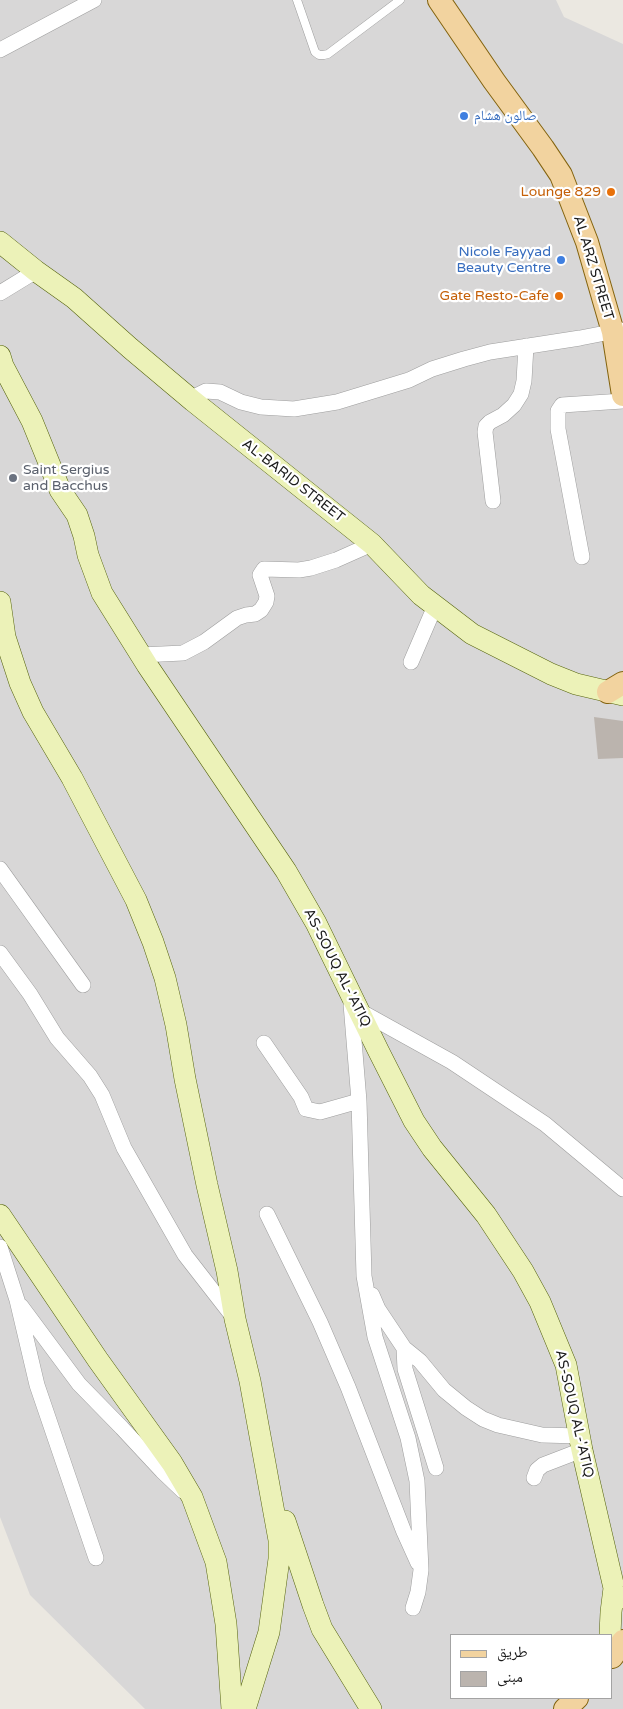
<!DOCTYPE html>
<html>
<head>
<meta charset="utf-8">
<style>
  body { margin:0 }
  #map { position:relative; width:623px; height:1709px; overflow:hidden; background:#ebe8e1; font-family:"Varela Round","Noto Naskh Arabic",sans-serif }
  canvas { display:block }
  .legend { position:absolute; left:450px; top:1634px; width:162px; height:65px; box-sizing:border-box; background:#fff; border:1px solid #a3a3a3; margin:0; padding:6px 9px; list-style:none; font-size:15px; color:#1a1a1a }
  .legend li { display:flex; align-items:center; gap:10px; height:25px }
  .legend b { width:25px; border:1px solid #a3a3a3 }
</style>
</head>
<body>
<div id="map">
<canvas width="623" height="1709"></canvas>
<ul class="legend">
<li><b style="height:6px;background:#f2d39f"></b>طريق</li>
<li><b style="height:14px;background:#bbb4ae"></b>مبنى</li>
</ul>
</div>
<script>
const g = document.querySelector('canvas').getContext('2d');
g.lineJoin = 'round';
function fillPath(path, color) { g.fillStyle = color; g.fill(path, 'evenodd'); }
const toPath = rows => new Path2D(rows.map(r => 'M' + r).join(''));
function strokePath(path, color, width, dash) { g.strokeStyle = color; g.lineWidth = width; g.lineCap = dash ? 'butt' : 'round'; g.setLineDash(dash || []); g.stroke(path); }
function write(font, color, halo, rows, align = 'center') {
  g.font = font + ' "Varela Round","Noto Naskh Arabic",sans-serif'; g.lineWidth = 4.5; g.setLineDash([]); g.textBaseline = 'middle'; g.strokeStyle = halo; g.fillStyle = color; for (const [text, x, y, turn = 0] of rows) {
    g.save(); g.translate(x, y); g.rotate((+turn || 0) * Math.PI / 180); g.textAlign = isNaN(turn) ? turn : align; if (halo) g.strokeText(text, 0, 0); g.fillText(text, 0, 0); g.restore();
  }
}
fillPath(toPath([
  [0,0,556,0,564,17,623,44,623,1709,145,1709,30,1595,0,1517],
  [452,1635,612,1635,612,1698,452,1698]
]), '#d8d7d7');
fillPath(toPath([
  [594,717,623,721,623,758,598,759]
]), '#bbb4ae');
const lane = toPath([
  [297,0,315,52,319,55,324,55,328,54,400,0]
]);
const street = toPath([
  [0,50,94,0],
  [0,293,36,271],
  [193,401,196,396,206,391,220,392,241,402,261,407,294,409,337,402,409,380,432,369,464,359,490,352,580,338,621,330],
  [493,501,485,432,486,426,490,422,503,415,514,405,521,394,524,381,526,346],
  [582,557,558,429,558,411,562,405,623,401],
  [141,655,183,653,204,642,237,618,246,615,255,614,261,610,266,602,267,596,260,575,264,569,299,570,311,568,336,560,372,544],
  [411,662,435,606],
  [0,869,83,985],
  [0,953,30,994,57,1038,90,1076,102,1095,124,1148,185,1255,234,1318],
  [351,1004,359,1101,364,1276,375,1337,408,1438,417,1481,421,1570,418,1592,413,1608],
  [360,1011,452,1062,545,1124,623,1189],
  [264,1043,301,1097,306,1109,320,1112,359,1101],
  [267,1214,320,1322,348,1387,404,1532,418,1563],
  [0,1247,17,1300,37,1385,96,1558],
  [372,1295,378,1309,404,1348],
  [21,1306,79,1384,122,1428,162,1471,183,1491],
  [436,1468,405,1369,404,1348,420,1361,444,1390,466,1408,483,1419,498,1425,542,1435,580,1436],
  [534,1478,537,1470,543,1465,582,1450]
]);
const secondary = toPath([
  [0,242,36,271,74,298,130,348,193,401,372,544,421,595,472,634,551,674,576,684,623,695],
  [0,356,3,366,32,421,60,490,77,515,84,536,88,555,102,593,147,665,286,871,316,923,378,1050,414,1121,432,1148,486,1215,523,1271,540,1302,566,1365,582,1450,614,1588,623,1598],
  [0,602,5,637,20,683,33,712,72,778,136,900,153,942,165,978,176,1025,185,1079,207,1185,227,1271,235,1319,250,1381,279,1540,279,1559,269,1632,245,1709],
  [0,1215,98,1360,172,1463,192,1497,216,1562,226,1624,232,1709],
  [285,1521,313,1605,322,1629,371,1709],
  [610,1635,611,1612,614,1588]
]);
const primary = toPath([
  [439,0,494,81,543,148,561,175,587,242,613,332,623,395],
  [608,692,623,683],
  [612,1657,623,1641],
  [565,1709,577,1698]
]);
strokePath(lane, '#9e9e9e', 9);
strokePath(street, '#9e9e9e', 16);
strokePath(secondary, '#56640f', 22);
strokePath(primary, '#83630e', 24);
strokePath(lane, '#fff', 8);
strokePath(street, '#fff', 15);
strokePath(secondary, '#ecf2b8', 21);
strokePath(primary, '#f2d39f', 22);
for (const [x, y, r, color] of [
  [464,116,5,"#3f7fe0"],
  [611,192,5,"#e8710a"],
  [561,260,5,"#3f7fe0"],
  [559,296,5,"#e8710a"],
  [13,478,5,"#6b7280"]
]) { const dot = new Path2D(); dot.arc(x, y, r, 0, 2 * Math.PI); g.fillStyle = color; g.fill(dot); strokePath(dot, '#fff', 2); }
write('14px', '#366cbe', '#fff', [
  ["صالون هشام",474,116],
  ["Nicole Fayyad",551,252,"right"],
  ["Beauty Centre",551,268,"right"]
], 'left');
write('14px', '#c56008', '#fff', [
  ["Lounge 829",601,192],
  ["Gate Resto-Cafe",549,296]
], 'right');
write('14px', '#1a1a1a', '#fff', [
  ["AL ARZ STREET",593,268,73],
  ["AL-BARID STREET",293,481,38],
  ["AS-SOUQ AL-'ATIQ",337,968,63],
  ["AS-SOUQ AL-'ATIQ",574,1414,77]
]);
write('14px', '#5b616d', '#fff', [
  ["Saint Sergius",23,470],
  ["and Bacchus",23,486]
], 'left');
</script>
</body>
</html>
